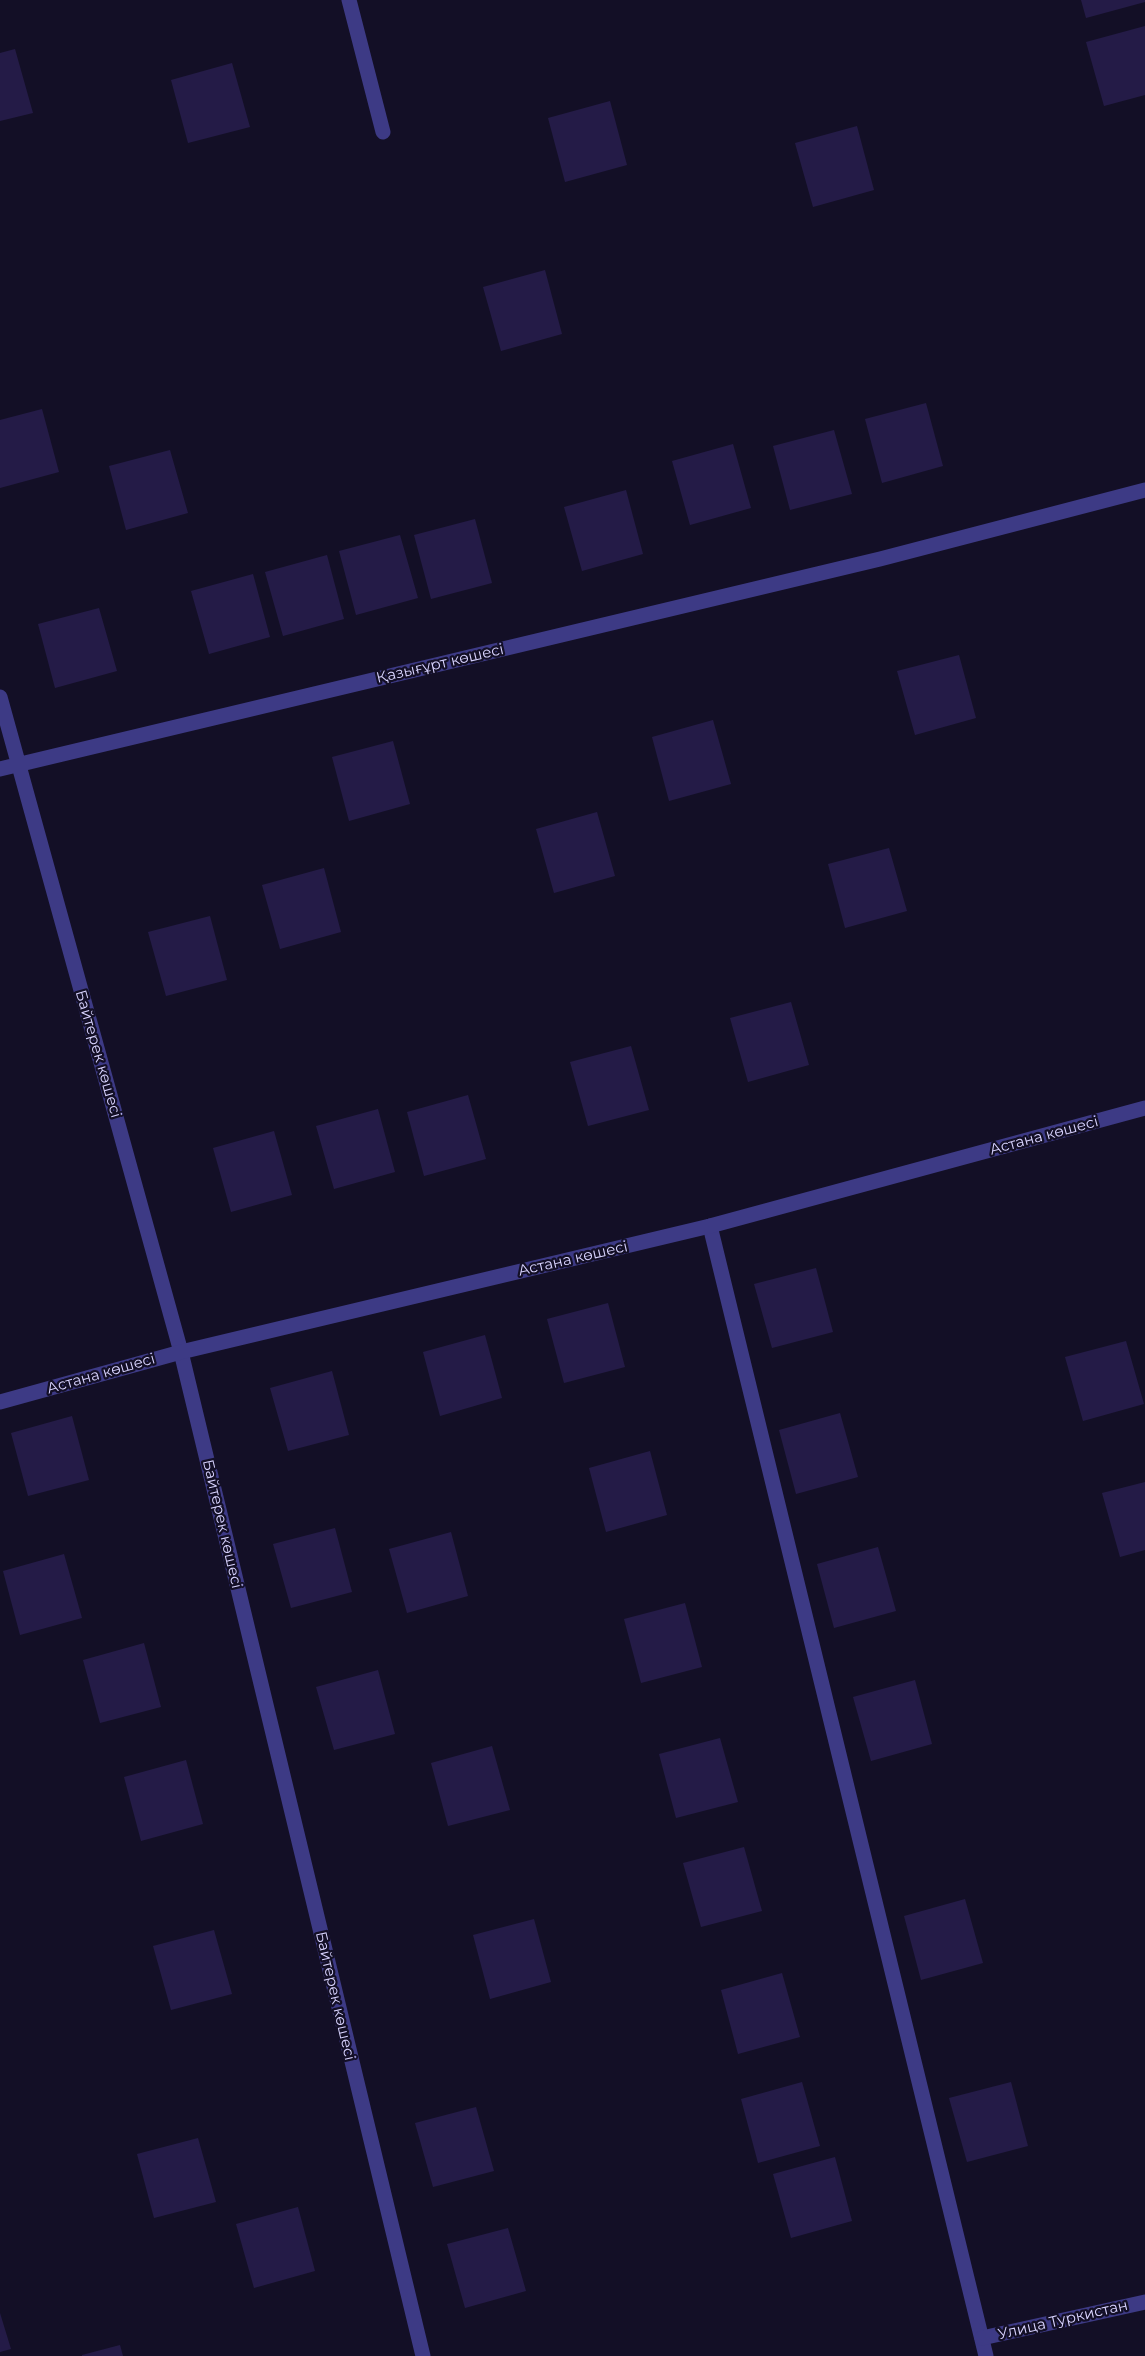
<!DOCTYPE html>
<html>
<head>
<meta charset="utf-8">
<style>
  body { margin:0 }
  canvas { display:block; background:#130f26 }
</style>
</head>
<body>
<canvas width="1145" height="2356"></canvas>
<script>
const g = document.querySelector('canvas').getContext('2d');
g.lineJoin = 'round';
function fillPath(path, color) { g.fillStyle = color; g.fill(path, 'evenodd'); }
const toPath = rows => new Path2D(rows.map(r => 'M' + r).join(''));
function strokePath(path, color, width, dash) { g.strokeStyle = color; g.lineWidth = width; g.lineCap = dash ? 'butt' : 'round'; g.setLineDash(dash || []); g.stroke(path); }
function write(font, color, halo, rows, align = 'center') {
  g.font = font + ' Montserrat,sans-serif'; g.lineWidth = 4.5; g.setLineDash([]); g.textBaseline = 'middle'; g.strokeStyle = halo; g.fillStyle = color; for (const [text, x, y, turn = 0] of rows) {
    g.save(); g.translate(x, y); g.rotate((+turn || 0) * Math.PI / 180); g.textAlign = isNaN(turn) ? turn : align; if (halo) g.strokeText(text, 0, 0); g.fillText(text, 0, 0); g.restore();
  }
}
fillPath(toPath([
  [1081,0,1145,0,1145,2,1086,18],
  [1145,26,1145,95,1104,106,1086,42],
  [15,49,33,113,0,121,0,53],
  [232,63,250,127,188,143,171,80],
  [610,101,627,165,565,182,548,118],
  [857,126,874,190,813,207,795,143],
  [545,270,562,334,501,351,483,287],
  [926,403,943,466,882,483,865,419],
  [42,409,59,472,0,488,0,420],
  [834,430,852,494,790,510,773,446],
  [733,444,751,508,690,525,672,461],
  [170,450,188,513,126,530,109,466],
  [626,490,643,554,582,571,564,507],
  [475,519,492,583,431,599,414,535],
  [400,535,418,598,356,615,339,551],
  [327,555,344,619,283,636,265,572],
  [253,574,270,637,209,654,191,591],
  [99,608,117,671,55,688,38,624],
  [959,655,976,718,915,735,897,671],
  [713,720,731,784,669,801,652,737],
  [393,741,410,804,349,821,332,757],
  [597,812,615,876,554,893,536,829],
  [889,848,907,911,845,928,828,864],
  [324,868,341,932,280,949,262,885],
  [210,916,227,980,166,996,148,932],
  [791,1002,809,1065,748,1082,730,1018],
  [631,1046,649,1110,588,1126,570,1062],
  [468,1095,486,1159,424,1176,407,1112],
  [378,1109,395,1172,334,1189,316,1126],
  [274,1131,292,1195,231,1212,213,1148],
  [816,1268,833,1332,772,1348,754,1284],
  [608,1303,625,1367,564,1383,547,1319],
  [485,1335,502,1398,440,1416,423,1352],
  [1126,1341,1144,1404,1083,1421,1065,1357],
  [332,1371,349,1435,288,1451,270,1388],
  [840,1413,858,1477,796,1494,779,1430],
  [72,1416,89,1480,28,1496,11,1433],
  [650,1451,667,1515,606,1532,589,1468],
  [1145,1482,1145,1550,1120,1557,1102,1493],
  [335,1528,352,1592,291,1608,273,1544],
  [451,1532,468,1596,407,1613,389,1549],
  [878,1547,896,1611,834,1628,817,1564],
  [64,1554,82,1618,20,1635,3,1571],
  [685,1603,702,1667,641,1683,624,1619],
  [144,1643,161,1707,100,1723,83,1660],
  [378,1670,395,1734,334,1750,316,1687],
  [915,1680,932,1744,871,1761,853,1697],
  [720,1738,738,1802,676,1818,659,1754],
  [492,1746,510,1810,448,1826,431,1763],
  [186,1760,203,1824,141,1841,124,1777],
  [744,1847,762,1911,701,1927,683,1863],
  [965,1899,983,1963,921,1980,904,1916],
  [534,1919,551,1982,490,1999,473,1935],
  [214,1930,232,1994,171,2010,153,1946],
  [782,1973,800,2037,738,2054,721,1990],
  [802,2082,820,2146,758,2163,741,2099],
  [1011,2082,1028,2146,967,2162,949,2098],
  [476,2107,494,2171,433,2187,415,2123],
  [198,2138,216,2202,154,2218,137,2154],
  [835,2157,852,2221,791,2238,773,2174],
  [298,2207,315,2271,254,2288,236,2224],
  [508,2228,526,2291,465,2308,447,2244],
  [0,2313,11,2349,0,2352],
  [120,2345,123,2356,82,2356,82,2355]
]), '#241b47');
strokePath(toPath([
  [349,0,383,132],
  [0,697,181,1352,423,2356],
  [0,769,880,559,1145,490],
  [710,1226,986,2356]
]), '#3d3a85', 15);
strokePath(toPath([
  [0,1402,181,1352,710,1226,1145,1108],
  [982,2338,1145,2302]
]), '#3d3a85', 15);
write('15px', '#d9d4ff', '#130f26', [
  ["Қазығұрт көшесі",440,664,-13],
  ["Байтерек көшесі",98,1054,74],
  ["Астана көшесі",1044,1136,-15],
  ["Астана көшесі",573,1259,-13],
  ["Астана көшесі",101,1374,-16],
  ["Байтерек көшесі",222,1524,77],
  ["Байтерек көшесі",335,1996,77],
  ["Улица Туркистан",1063,2320,-13]
]);
</script>
</body>
</html>
